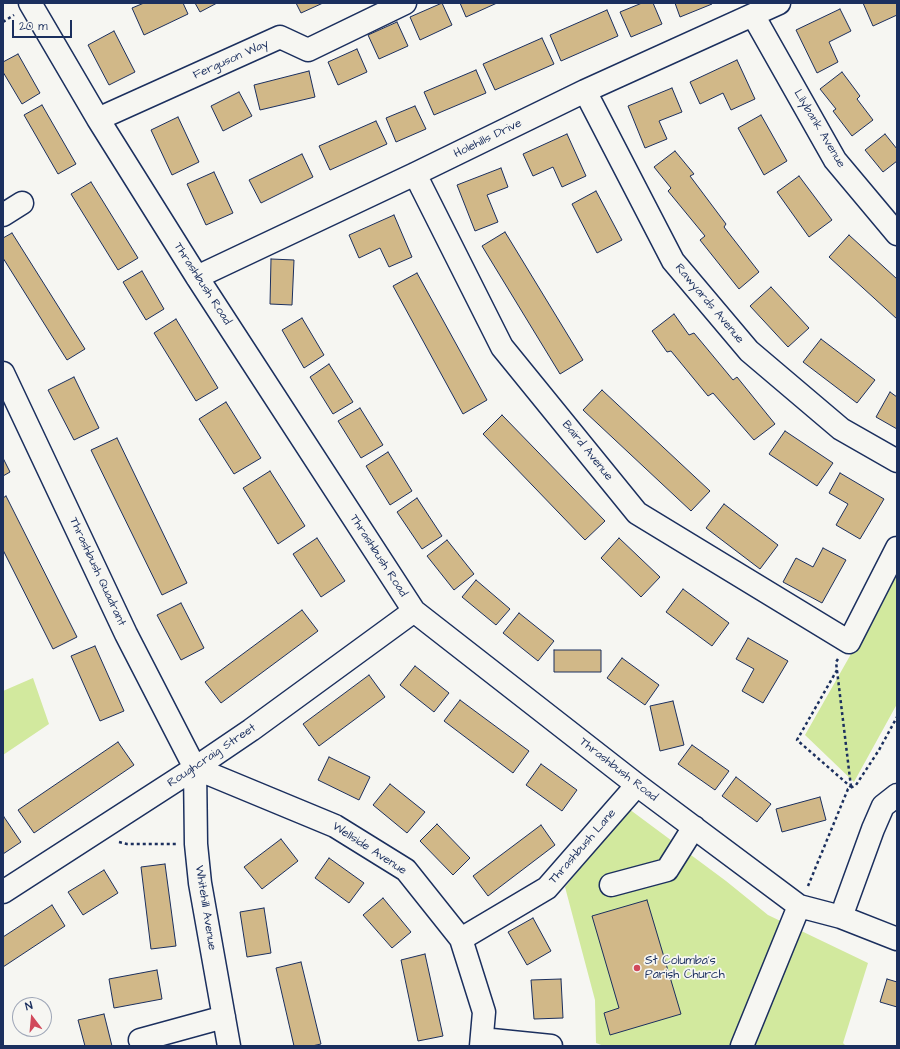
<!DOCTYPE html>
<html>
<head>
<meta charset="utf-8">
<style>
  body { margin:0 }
  #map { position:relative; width:900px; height:1049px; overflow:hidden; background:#f6f6f2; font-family:"Architects Daughter",sans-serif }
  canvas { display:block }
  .frame { position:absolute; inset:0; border:4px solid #1b2f5e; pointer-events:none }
  .north { position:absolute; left:12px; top:997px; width:40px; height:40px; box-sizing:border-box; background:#f6f6f2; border:1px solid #9ea6b7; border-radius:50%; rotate:344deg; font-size:11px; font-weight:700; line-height:16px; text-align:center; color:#1b2f5e }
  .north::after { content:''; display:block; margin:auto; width:14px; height:18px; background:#d1495b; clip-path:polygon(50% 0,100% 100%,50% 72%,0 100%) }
  .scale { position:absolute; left:12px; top:20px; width:60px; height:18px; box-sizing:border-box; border:2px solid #1b2f5e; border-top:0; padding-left:5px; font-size:12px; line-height:14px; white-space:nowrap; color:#1b2f5e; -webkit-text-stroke:3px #f6f6f2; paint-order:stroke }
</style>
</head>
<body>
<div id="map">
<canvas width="900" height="1049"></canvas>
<div class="frame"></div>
<div class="north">N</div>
<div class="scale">20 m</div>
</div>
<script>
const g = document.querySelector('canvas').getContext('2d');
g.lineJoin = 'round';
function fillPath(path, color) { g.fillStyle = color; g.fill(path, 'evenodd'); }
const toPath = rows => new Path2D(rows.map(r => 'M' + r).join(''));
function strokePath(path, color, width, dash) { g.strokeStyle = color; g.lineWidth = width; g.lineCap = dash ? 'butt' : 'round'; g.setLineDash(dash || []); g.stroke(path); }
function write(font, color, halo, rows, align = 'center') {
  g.font = font + ' "Architects Daughter",sans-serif'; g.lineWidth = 3.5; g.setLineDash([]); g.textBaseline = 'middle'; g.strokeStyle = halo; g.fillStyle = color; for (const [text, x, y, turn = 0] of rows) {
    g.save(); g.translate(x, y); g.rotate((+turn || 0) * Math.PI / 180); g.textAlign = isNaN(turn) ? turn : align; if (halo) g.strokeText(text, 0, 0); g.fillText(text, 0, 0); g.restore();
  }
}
fillPath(toPath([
  [897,573,897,704,854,782,805,735],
  [33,678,49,724,3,755,3,691],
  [629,809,726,881,768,915,868,963,843,1043,846,1046,604,1046,596,1043,595,1000,565,887]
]), '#d2e99e');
const building = toPath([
  [144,3,183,3,188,14,144,35,132,8,144,3],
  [195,3,217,3,200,12,195,3],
  [296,3,323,3,301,13,296,3],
  [442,3,452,25,420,40,410,17,442,3],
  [460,3,497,3,466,17,460,3],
  [642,3,653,3,662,24,631,37,620,12,642,3],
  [675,3,712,3,712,4,680,17,675,3],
  [863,3,897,3,897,15,873,26,863,3],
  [840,9,851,31,829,42,838,62,817,73,796,30,840,9],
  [607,10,618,36,561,61,550,35,607,10],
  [397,22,408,46,379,59,368,35,397,22],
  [114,31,135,72,109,85,88,45,114,31],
  [542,38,554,64,495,90,483,64,542,38],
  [357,49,367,72,338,85,328,62,357,49],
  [18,54,40,93,22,104,3,72,3,62,18,54],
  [737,60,755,99,731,110,723,93,700,104,690,82,737,60],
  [476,70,486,93,434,115,424,92,476,70],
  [309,71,315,97,260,110,254,85,309,71],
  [842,72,860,96,857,99,873,120,852,136,833,111,836,109,820,89,842,72],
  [672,88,682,112,659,121,667,139,645,148,628,106,672,88],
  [239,92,252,116,223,131,211,106,239,92],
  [42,105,76,164,58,174,24,115,42,105],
  [415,106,426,129,396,142,386,118,415,106],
  [761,115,787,161,764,175,738,128,761,115],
  [178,117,199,162,172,175,151,130,178,117],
  [376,121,387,144,330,170,319,146,376,121],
  [567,134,586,176,562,187,553,167,533,176,523,154,567,134],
  [885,134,897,149,897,161,883,172,865,150,885,134],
  [675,151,694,174,690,176,726,224,724,227,759,272,739,289,700,240,705,236,668,191,671,188,654,167,675,151],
  [302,154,313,177,261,203,249,180,302,154],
  [501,168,508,187,487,195,498,222,475,231,457,185,501,168],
  [214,172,233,213,206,225,187,184,214,172],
  [799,176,832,220,809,237,777,192,799,176],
  [91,182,138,258,118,270,71,194,91,182],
  [596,191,622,240,597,253,572,204,596,191],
  [394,215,412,257,389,267,380,248,359,258,349,235,394,215],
  [505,232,583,360,560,374,482,246,505,232],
  [12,233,85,349,67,360,3,258,3,238,12,233],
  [849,235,897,279,897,319,829,257,849,235],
  [271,259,294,260,292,305,270,304,271,259],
  [142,271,164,309,146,320,123,282,142,271],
  [417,273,487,400,463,414,393,286,417,273],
  [771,287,809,328,788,347,750,306,771,287],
  [674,314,689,335,694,333,733,380,737,377,775,424,754,440,713,393,708,396,671,351,667,352,652,331,674,314],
  [302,318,324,355,304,368,282,330,302,318],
  [176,319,218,388,196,401,154,333,176,319],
  [821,339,875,380,857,403,803,362,821,339],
  [329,364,353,402,333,414,310,377,329,364],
  [74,377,99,428,74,440,48,390,74,377],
  [602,390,710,491,691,511,583,410,602,390],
  [890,392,897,397,897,429,876,417,890,392],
  [226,402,261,458,234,474,199,419,226,402],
  [360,408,383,445,361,458,338,421,360,408],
  [502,415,605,521,585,540,483,434,502,415],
  [785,431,833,463,817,486,769,454,785,431],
  [117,438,187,583,162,595,91,450,117,438],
  [388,452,412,491,390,505,366,466,388,452],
  [3,458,10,472,3,476,3,458],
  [270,471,305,526,278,544,243,488,270,471],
  [840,473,884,499,860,539,836,525,848,504,829,493,840,473],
  [6,496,77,637,53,649,3,550,3,498,6,496],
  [417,498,442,536,422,549,397,512,417,498],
  [724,504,778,545,760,569,706,528,724,504],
  [317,538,345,581,321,597,293,554,317,538],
  [619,538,660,577,641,597,601,558,619,538],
  [447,540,474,574,454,590,427,556,447,540],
  [823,548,846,560,822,603,783,582,796,558,813,567,823,548],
  [476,580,510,609,496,625,462,597,476,580],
  [683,589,729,623,712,646,666,612,683,589],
  [181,603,204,648,181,660,157,615,181,603],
  [302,610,318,631,221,703,205,682,302,610],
  [519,613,554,641,538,661,503,633,519,613],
  [748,638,788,661,763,703,742,691,754,669,736,659,748,638],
  [95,646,124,711,100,721,71,656,95,646],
  [554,650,601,650,601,672,554,672,554,650],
  [622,658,659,685,645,705,607,678,622,658],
  [415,666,449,693,434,712,400,685,415,666],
  [369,675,385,697,319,746,303,724,369,675],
  [460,700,529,751,513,773,444,721,460,700],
  [673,701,684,745,660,751,650,706,673,701],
  [118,742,134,765,34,833,18,810,118,742],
  [692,745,729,771,715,790,678,764,692,745],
  [329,757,370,777,359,800,318,780,329,757],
  [541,764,577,790,562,811,526,785,541,764],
  [736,777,771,804,757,822,722,796,736,777],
  [390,784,425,812,407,833,373,805,390,784],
  [820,797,826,820,782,832,776,809,820,797],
  [4,817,21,842,3,854,3,818,4,817],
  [437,824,470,858,453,875,420,841,437,824],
  [541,825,555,845,488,896,473,876,541,825],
  [281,839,298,861,262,889,244,867,281,839],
  [329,858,364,883,349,903,315,878,329,858],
  [165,864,176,946,151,949,141,867,165,864],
  [104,870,118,893,83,915,68,892,104,870],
  [383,898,411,932,392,948,363,915,383,898],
  [647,900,681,1014,610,1035,604,1013,619,1008,592,916,647,900],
  [52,905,65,926,3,967,3,937,52,905],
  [264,908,271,953,247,957,240,912,264,908],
  [533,918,551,951,527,965,508,932,533,918],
  [425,954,443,1036,418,1041,401,960,425,954],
  [301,962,321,1044,312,1046,294,1046,276,968,301,962],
  [157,970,162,999,114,1008,109,979,157,970],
  [561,979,563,1018,534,1019,531,980,561,979],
  [887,979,897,982,897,1007,880,1002,887,979],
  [104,1014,112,1046,85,1046,78,1020,104,1014]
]);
fillPath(building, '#d1b888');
strokePath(building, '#1b2f5e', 1);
const minor = toPath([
  [30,3,98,119,197,277,414,611,637,785,799,906,841,917,897,939],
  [753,15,835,160,897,234],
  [585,91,673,261,749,351,841,429,897,461],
  [98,119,280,37,308,50,405,3],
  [415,174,502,347,637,513,849,642,897,548],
  [3,215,22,203],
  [197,277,415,174,585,91,779,3],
  [3,373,126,634,195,768,196,844,200,883,229,1046],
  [195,768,335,826,406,870,461,939,484,1012,481,1046],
  [611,885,667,870,694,827],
  [3,892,195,768,251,730,414,611],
  [841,917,873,829,883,806,897,795],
  [461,939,547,888,637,785],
  [482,1039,551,1046],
  [140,1040,224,1017],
  [742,1046,799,906]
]);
strokePath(minor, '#1b2f5e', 25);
strokePath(toPath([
  [3,22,14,15],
  [838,659,836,662,851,787],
  [837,670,797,740,851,787],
  [119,842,127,844,176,844],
  [808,886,848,789,856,785,879,750,897,717]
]), '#1b2f5e', 2.5, [3, 3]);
strokePath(minor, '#f6f6f2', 22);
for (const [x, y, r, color] of [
  [637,968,4,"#d1495b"]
]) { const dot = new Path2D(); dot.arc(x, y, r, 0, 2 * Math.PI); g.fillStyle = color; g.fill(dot); strokePath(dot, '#f6f6f2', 1.5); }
write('12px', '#1b2f5e', '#f6f6f2', [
  ["Ferguson Way",231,60,-24],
  ["Lilybank Avenue",819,129,59],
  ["Holehills Drive",488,139,-26],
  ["Thrashbush Road",202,284,57],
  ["Rawyards Avenue",709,304,50],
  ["Baird Avenue",587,451,51],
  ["Thrashbush Road",378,556,57],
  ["Thrashbush Quadrant",97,572,65],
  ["Roughcraig Street",212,756,-34],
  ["Thrashbush Road",618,770,38],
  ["Thrashbush Lane",583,847,-49],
  ["Wellside Avenue",369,849,33],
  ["Whitehill Avenue",205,908,81]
]);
write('12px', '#1b2f5e', '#f6f6f2', [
  ["St Columba's",645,961],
  ["Parish Church",645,975]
], 'left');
</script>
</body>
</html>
